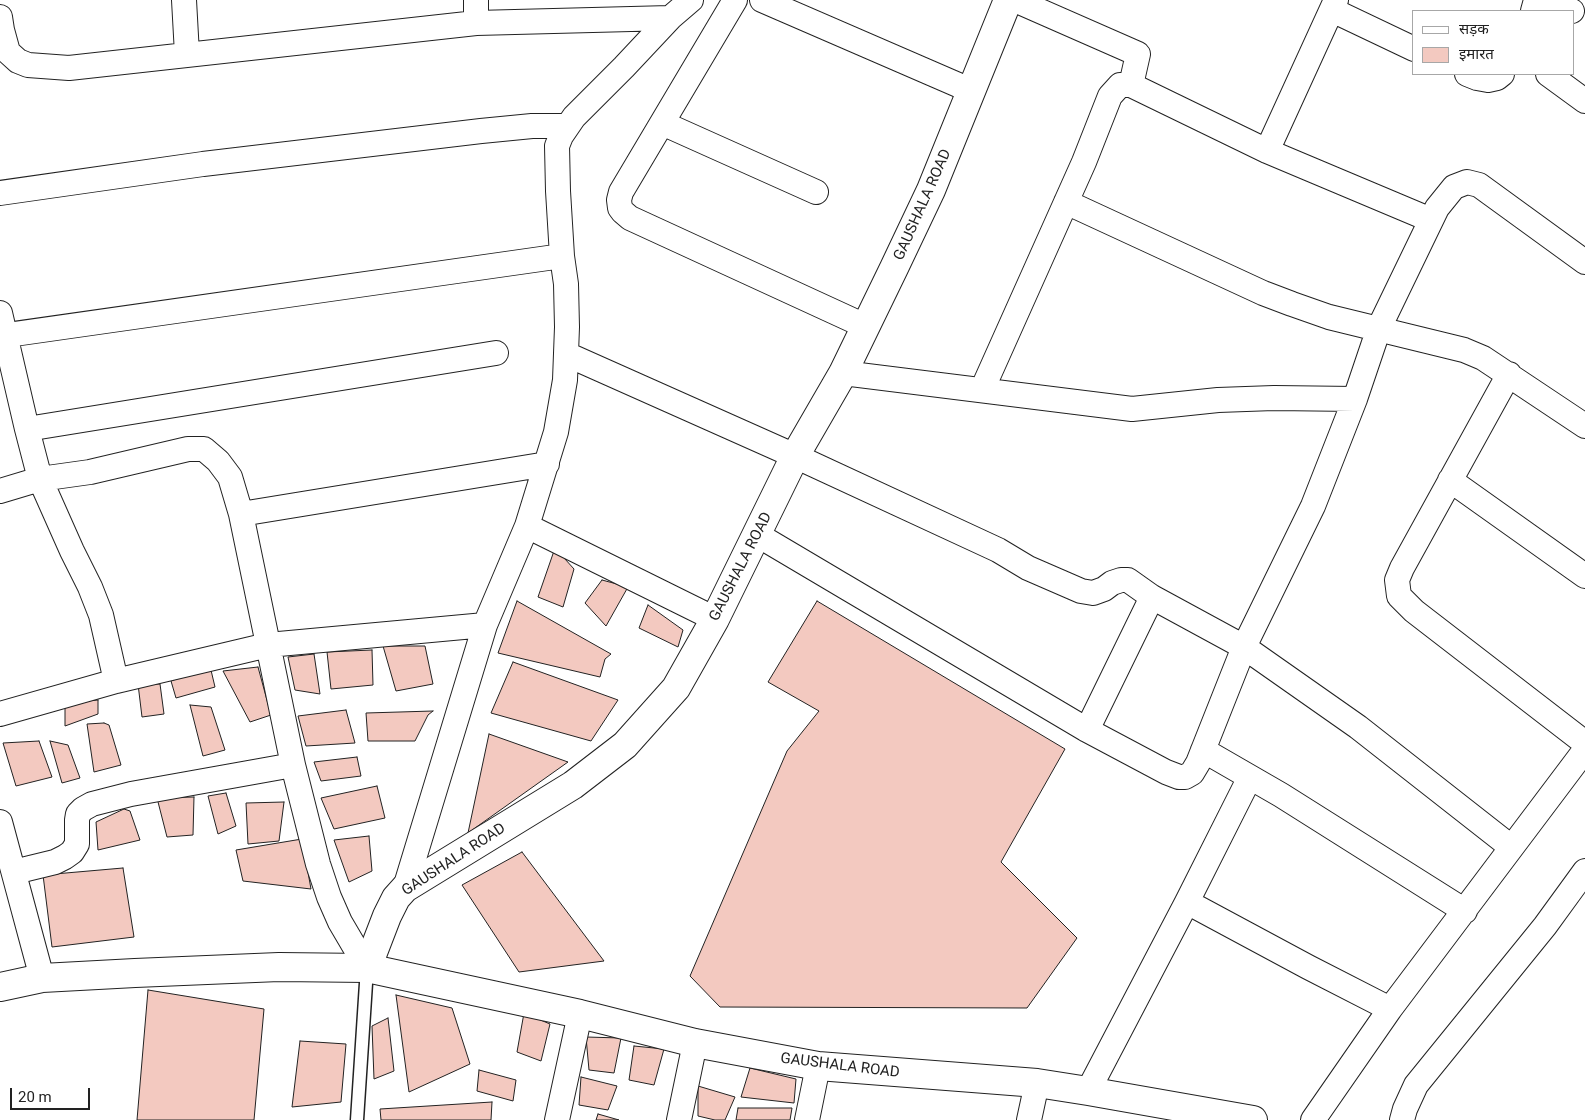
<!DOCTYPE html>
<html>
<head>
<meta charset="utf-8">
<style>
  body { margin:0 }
  #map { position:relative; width:1585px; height:1120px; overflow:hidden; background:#fff; font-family:Roboto,"Noto Sans Devanagari",sans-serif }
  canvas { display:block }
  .legend { position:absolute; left:1412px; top:10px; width:162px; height:65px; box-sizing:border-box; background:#fff; border:1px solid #a7a7a7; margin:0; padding:6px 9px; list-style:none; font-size:15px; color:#222 }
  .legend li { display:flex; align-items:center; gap:10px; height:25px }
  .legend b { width:25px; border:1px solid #a7a7a7 }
  .scale { position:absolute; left:10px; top:1088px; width:80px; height:22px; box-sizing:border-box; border:2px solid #222; border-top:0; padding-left:6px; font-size:15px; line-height:18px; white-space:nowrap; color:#222; -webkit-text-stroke:4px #fff; paint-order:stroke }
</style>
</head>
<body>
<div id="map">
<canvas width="1585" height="1120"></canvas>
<ul class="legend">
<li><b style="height:6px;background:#fff"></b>सड़क</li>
<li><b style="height:14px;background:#f3c9c0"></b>इमारत</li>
</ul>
<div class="scale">20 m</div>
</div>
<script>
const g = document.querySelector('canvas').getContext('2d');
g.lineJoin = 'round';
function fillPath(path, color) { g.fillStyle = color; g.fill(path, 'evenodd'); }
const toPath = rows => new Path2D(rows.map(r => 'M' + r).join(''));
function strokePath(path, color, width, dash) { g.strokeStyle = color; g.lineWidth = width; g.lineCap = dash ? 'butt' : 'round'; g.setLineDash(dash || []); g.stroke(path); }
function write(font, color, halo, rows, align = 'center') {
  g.font = font + ' Roboto,sans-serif'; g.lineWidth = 4; g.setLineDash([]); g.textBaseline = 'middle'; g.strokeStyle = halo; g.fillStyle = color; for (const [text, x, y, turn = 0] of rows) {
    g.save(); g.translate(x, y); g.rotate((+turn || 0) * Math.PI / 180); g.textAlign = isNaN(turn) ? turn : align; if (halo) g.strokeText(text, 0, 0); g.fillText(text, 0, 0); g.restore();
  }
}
const building = toPath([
  [555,548,574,569,563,607,538,597,555,548],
  [602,580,628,587,606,626,585,603,602,580],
  [517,601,611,654,605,659,600,677,498,653,517,601],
  [817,601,1065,749,1001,862,1077,938,1027,1008,720,1007,690,976,787,751,819,711,768,682,817,601],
  [648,605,683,630,678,647,639,628,648,605],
  [383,646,425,646,433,684,396,691,383,646],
  [372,650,373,685,331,689,327,652,372,650],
  [314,654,320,694,295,690,288,657,314,654],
  [513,662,618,700,591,741,491,713,513,662],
  [210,666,215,687,176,698,171,681,210,666],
  [258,667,271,715,250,722,223,671,258,667],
  [138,684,160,684,164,714,142,717,138,684],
  [98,700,98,714,65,726,65,703,98,700],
  [190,705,211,707,225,750,203,756,190,705],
  [346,710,355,743,306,746,298,716,346,710],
  [433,711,428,715,415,741,368,741,366,713,433,711],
  [104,723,109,725,121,765,94,772,87,724,104,723],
  [489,734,568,762,468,833,489,734],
  [39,741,52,777,16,786,3,743,39,741],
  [50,741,68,745,80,778,62,783,50,741],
  [357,757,361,776,321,781,314,762,357,757],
  [377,786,385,818,334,829,321,798,377,786],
  [226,793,236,826,218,834,208,796,226,793],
  [194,797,193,835,167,837,157,798,194,797],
  [284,802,279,841,248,844,246,803,284,802],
  [124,809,130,811,140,840,98,850,96,822,124,809],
  [369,836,372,871,349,882,334,840,369,836],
  [302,839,311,889,243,881,236,850,302,839],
  [522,852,604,961,519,972,462,885,522,852],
  [123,868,134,937,52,947,43,875,123,868],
  [148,990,264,1009,254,1120,137,1120,148,990],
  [396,995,452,1008,470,1064,409,1092,396,995],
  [524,1013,550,1024,541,1061,517,1052,524,1013],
  [388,1018,394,1071,374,1079,372,1026,388,1018],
  [586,1037,621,1038,614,1073,589,1070,586,1037],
  [300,1041,346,1044,341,1102,292,1107,300,1041],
  [634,1046,664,1049,654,1085,629,1080,634,1046],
  [750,1068,796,1079,794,1103,741,1097,750,1068],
  [479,1070,516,1080,513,1101,477,1091,479,1070],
  [581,1077,617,1086,608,1110,579,1105,581,1077],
  [698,1086,735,1097,725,1120,715,1120,698,1116,698,1086],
  [492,1102,491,1120,381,1120,380,1109,492,1102],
  [738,1108,792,1108,790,1120,736,1120,738,1108],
  [598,1114,619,1120,596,1120,598,1114]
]);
fillPath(building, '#f3c9c0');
strokePath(building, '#222', 1);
const lane = toPath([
  [357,1120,367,968]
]);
const street = toPath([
  [184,0,187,54],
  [476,0,476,23],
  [735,0,621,192,619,200,620,208,623,212,630,218,865,326],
  [762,0,972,91],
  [1015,0,1138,54,1131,85],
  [1550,0,1572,11],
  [1332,10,1414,49],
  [1533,11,1536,0],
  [0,17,2,30,8,52,18,61,28,65,69,68,476,23,670,18],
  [1467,74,1477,78,1488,80,1497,78,1502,74],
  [1548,74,1585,101],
  [662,123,816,192],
  [1267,151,1336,0],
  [0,193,203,164,481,131,532,126,567,126],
  [1066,202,1263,293,1292,304,1329,317,1464,350,1483,358,1585,426],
  [0,313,27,429,40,479,72,551,90,587,101,615,116,681],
  [0,336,562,256],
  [566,354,795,456,998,550,1028,568,1081,591,1093,593,1104,589,1112,583,1121,580,1128,580,1152,597,1244,647,1358,727,1511,847],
  [843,373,1132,409,1218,400,1274,398,1355,399],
  [1509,374,1402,568,1397,580,1399,596,1414,611,1585,743],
  [982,390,1084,162,1110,96,1120,85,1131,85,1267,151,1431,220],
  [27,429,496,353],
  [1450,480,1585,576],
  [0,491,40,479,90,472,188,449,204,449,218,461,230,477,241,514,293,765,318,864,329,897,340,922,367,968],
  [241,514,547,464],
  [527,526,715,619],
  [756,534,1087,730,1166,772,1179,777,1185,777,1192,773,1198,763,1244,647,1313,506,1355,399,1379,328,1437,208,1454,187,1467,182,1479,185,1585,262],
  [0,714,116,681,268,645,485,625],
  [1087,730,1152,597],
  [1203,750,1281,795,1465,911],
  [0,822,42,978],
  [14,872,55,862,65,857,72,852,77,844,77,820,78,814,83,809,92,804,131,794,293,765],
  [405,888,485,625,527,526,556,432,565,380,567,327,566,284,562,256,558,191,557,146,561,136,574,117,624,67,670,18,691,0],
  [1187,902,1308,967,1390,1009],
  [1088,1091,1187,902,1250,777],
  [557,1120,580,1014],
  [679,1120,695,1043],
  [807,1120,818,1066],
  [1029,1120,1037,1083],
  [1313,1120,1390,1009,1585,750],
  [1402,1120,1405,1109,1416,1085,1545,926,1585,871]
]);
const secondary = toPath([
  [367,968,387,916,396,898,405,888,573,785,625,745,676,688,715,619,795,456,843,373,894,268,931,190,1008,0],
  [0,987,42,978,135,973,279,967,367,968,580,1014,695,1043,818,1066,1037,1083,1088,1091,1253,1120]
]);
strokePath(lane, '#222', 15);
strokePath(street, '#222', 26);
strokePath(secondary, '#222', 30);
strokePath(lane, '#fff', 12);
strokePath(street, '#fff', 24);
strokePath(secondary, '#fff', 28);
write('15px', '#222', '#fff', [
  ["GAUSHALA ROAD",923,205,-66],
  ["GAUSHALA ROAD",741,567,-63],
  ["GAUSHALA ROAD",454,860,-33],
  ["GAUSHALA ROAD",840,1066,7]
]);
</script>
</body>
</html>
